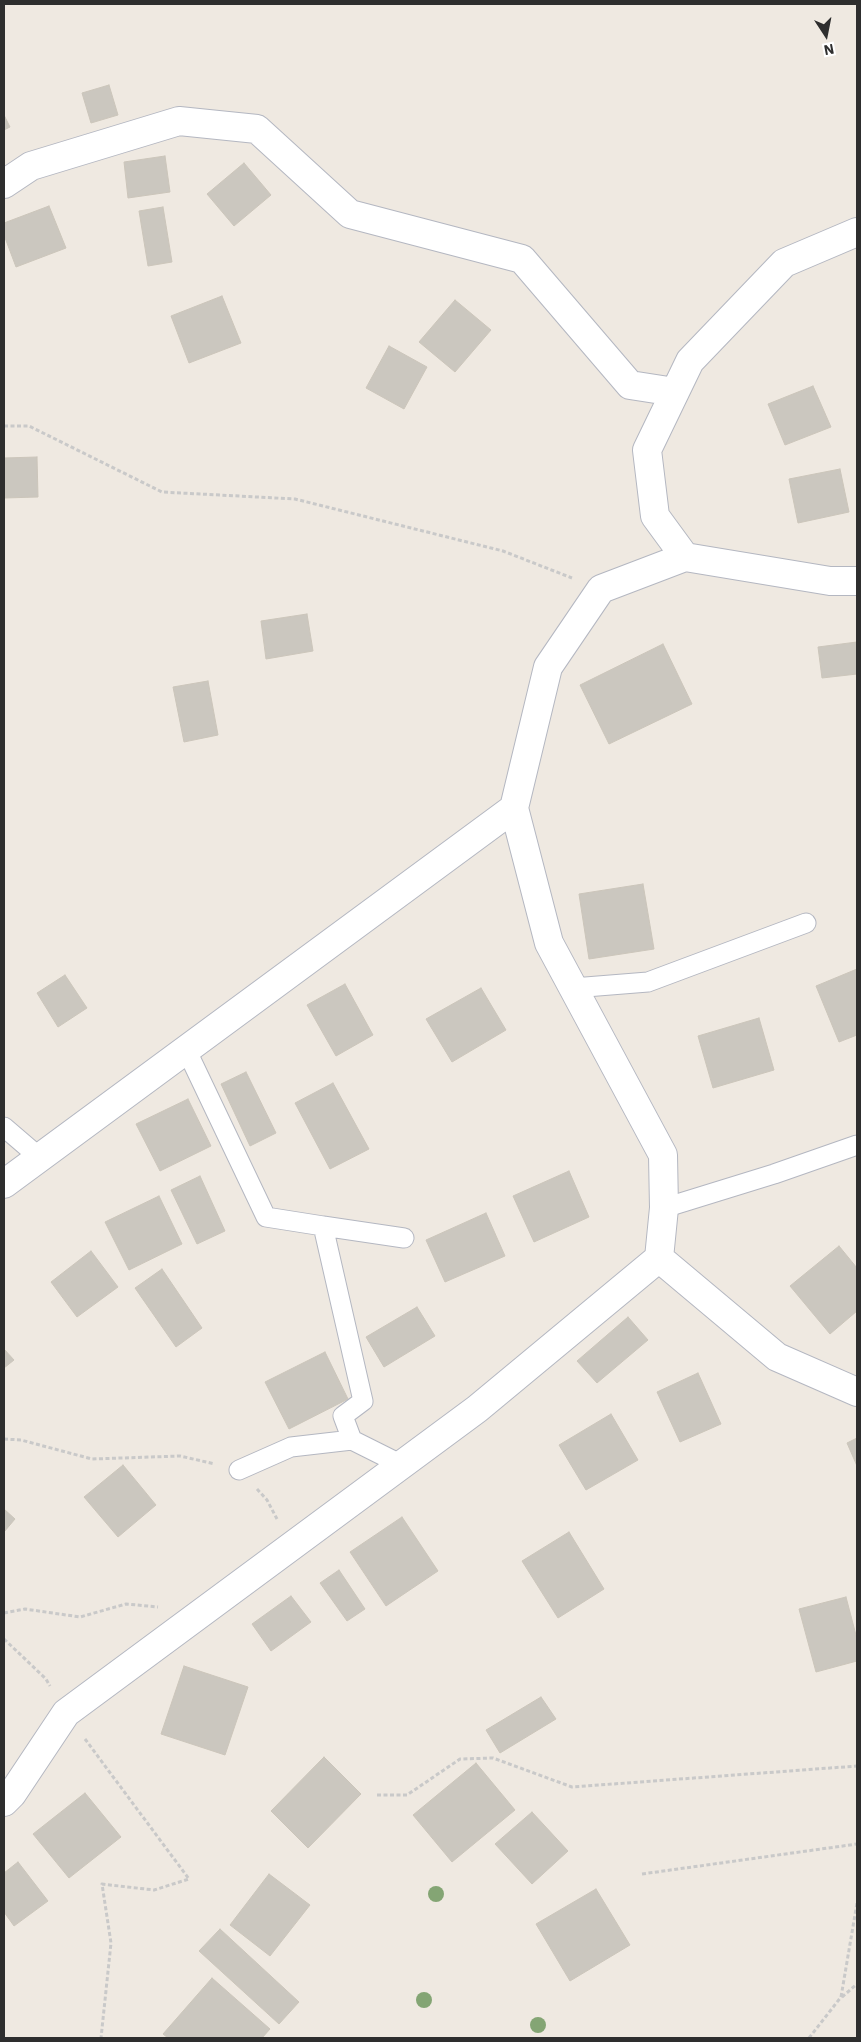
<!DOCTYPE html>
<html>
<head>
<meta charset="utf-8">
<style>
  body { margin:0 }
  #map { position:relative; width:861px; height:2042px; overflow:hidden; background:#efe9e1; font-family:"IBM Plex Sans",sans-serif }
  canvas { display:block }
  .frame { position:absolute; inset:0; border:5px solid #2e2e2e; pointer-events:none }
  .north { position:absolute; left:801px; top:10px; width:50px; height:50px; -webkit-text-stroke:4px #fff; paint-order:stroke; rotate:169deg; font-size:14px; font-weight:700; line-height:20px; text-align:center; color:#2e2e2e }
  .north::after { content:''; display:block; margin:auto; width:18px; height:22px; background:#2e2e2e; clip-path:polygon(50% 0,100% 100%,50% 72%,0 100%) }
</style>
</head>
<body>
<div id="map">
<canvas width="861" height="2042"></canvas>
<div class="frame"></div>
<div class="north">N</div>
</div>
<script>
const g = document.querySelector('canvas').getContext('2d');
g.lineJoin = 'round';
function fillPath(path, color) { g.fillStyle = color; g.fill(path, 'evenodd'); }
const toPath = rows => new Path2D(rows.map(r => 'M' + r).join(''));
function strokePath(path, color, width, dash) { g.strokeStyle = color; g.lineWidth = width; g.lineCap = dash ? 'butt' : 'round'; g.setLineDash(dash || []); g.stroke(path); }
const building = toPath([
  [109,85,118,115,91,123,82,93,109,85],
  [4,115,10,127,4,130,4,115],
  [165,156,170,192,128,198,124,162,165,156],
  [244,163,271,195,234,226,207,194,244,163],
  [49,206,66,248,16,267,4,235,4,223,49,206],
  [163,207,172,262,148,266,139,211,163,207],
  [222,296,241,343,189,363,171,316,222,296],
  [455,300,491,330,455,372,419,342,455,300],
  [389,346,427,367,404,409,366,388,389,346],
  [813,386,831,427,785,445,768,404,813,386],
  [37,457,38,497,4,498,4,458,37,457],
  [840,469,849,512,798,523,789,479,840,469],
  [307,614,313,651,266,659,261,621,307,614],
  [857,642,857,674,822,678,818,647,857,642],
  [663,644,692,704,609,744,580,685,663,644],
  [208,681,218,735,184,742,173,687,208,681],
  [643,884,654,949,589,959,579,894,643,884],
  [857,969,857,1035,839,1042,816,986,857,969],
  [65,975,87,1008,58,1027,37,993,65,975],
  [345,984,373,1035,336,1056,307,1005,345,984],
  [481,988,506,1030,452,1062,426,1019,481,988],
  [759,1018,774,1070,713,1088,698,1036,759,1018],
  [246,1072,276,1133,250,1146,221,1084,246,1072],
  [333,1083,369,1149,330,1169,295,1103,333,1083],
  [188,1099,211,1146,160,1171,136,1124,188,1099],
  [569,1171,589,1217,534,1242,513,1196,569,1171],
  [200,1176,225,1231,197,1244,171,1190,200,1176],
  [159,1196,182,1244,129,1270,105,1222,159,1196],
  [486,1213,505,1256,445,1282,426,1240,486,1213],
  [839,1246,857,1268,857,1311,830,1334,790,1286,839,1246],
  [91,1251,118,1287,77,1317,51,1282,91,1251],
  [162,1269,202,1328,176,1347,135,1288,162,1269],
  [417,1307,435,1336,384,1367,366,1337,417,1307],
  [628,1317,648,1340,597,1383,577,1361,628,1317],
  [4,1349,14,1360,4,1368,4,1349],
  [325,1352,348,1399,289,1429,265,1382,325,1352],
  [698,1373,721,1424,680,1442,657,1392,698,1373],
  [611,1414,638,1460,586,1490,559,1445,611,1414],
  [857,1438,857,1466,847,1443,857,1438],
  [123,1465,156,1505,118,1537,84,1497,123,1465],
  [4,1509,15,1519,4,1532,4,1509],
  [402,1517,438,1571,386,1606,350,1552,402,1517],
  [569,1532,604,1589,558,1618,522,1561,569,1532],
  [339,1570,365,1609,347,1621,320,1583,339,1570],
  [291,1596,311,1622,271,1651,252,1624,291,1596],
  [846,1597,857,1639,857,1661,816,1672,799,1609,846,1597],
  [184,1666,248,1687,225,1755,161,1734,184,1666],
  [541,1697,556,1719,500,1753,486,1730,541,1697],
  [324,1757,361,1794,308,1848,271,1811,324,1757],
  [476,1763,515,1810,452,1862,413,1815,476,1763],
  [85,1793,121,1837,69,1878,33,1834,85,1793],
  [532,1812,568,1851,532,1884,495,1844,532,1812],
  [18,1862,48,1901,14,1926,4,1912,4,1873,18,1862],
  [269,1874,310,1905,270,1956,230,1925,269,1874],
  [596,1889,630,1945,570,1981,536,1924,596,1889],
  [220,1929,299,2002,279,2024,199,1951,220,1929],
  [212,1978,270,2029,262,2038,168,2038,163,2034,212,1978]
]);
fillPath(building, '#cbc7bf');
strokePath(building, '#cbc5ba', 1);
const lane = toPath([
  [573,988,648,982,806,923],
  [186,1049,266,1217,323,1226,363,1401,343,1416,352,1440,402,1465],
  [4,1127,39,1157],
  [664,1208,774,1174,857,1145],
  [323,1226,404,1238],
  [239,1470,291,1447,352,1440]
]);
const street = toPath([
  [4,184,31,166,179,121,257,129,350,214,522,259,630,385,675,392],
  [685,557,655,516,647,450,690,361,784,263,857,232],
  [4,1184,514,808],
  [659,1258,777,1357,857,1392],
  [4,1802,12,1794,66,1713,477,1409,659,1258,664,1208,663,1155,549,943,514,808,548,667,601,589,685,557,830,581,857,581]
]);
strokePath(lane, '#b4b7c1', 21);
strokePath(street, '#b4b7c1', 30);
strokePath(toPath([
  [4,426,29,426,162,492,295,499,503,551,572,578],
  [4,1439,21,1440,92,1459,180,1456,215,1464],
  [257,1489,267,1500,277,1519],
  [4,1613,25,1609,80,1617,126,1604,158,1607],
  [4,1639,46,1679,50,1686],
  [85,1739,189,1879,154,1890,102,1884,111,1943,101,2038],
  [377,1795,407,1795,460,1759,493,1758,572,1787,857,1766],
  [642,1874,857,1844],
  [842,1997,857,1984],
  [809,2038,841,1997,857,1903]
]), '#c9c9c9', 3, [4, 2.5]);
strokePath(lane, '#fff', 19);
strokePath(street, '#fff', 28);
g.fillStyle = '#84a574';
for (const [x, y] of [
  [436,1894],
  [424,2000],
  [538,2025]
]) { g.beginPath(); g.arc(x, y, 8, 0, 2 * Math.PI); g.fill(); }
</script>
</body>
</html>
